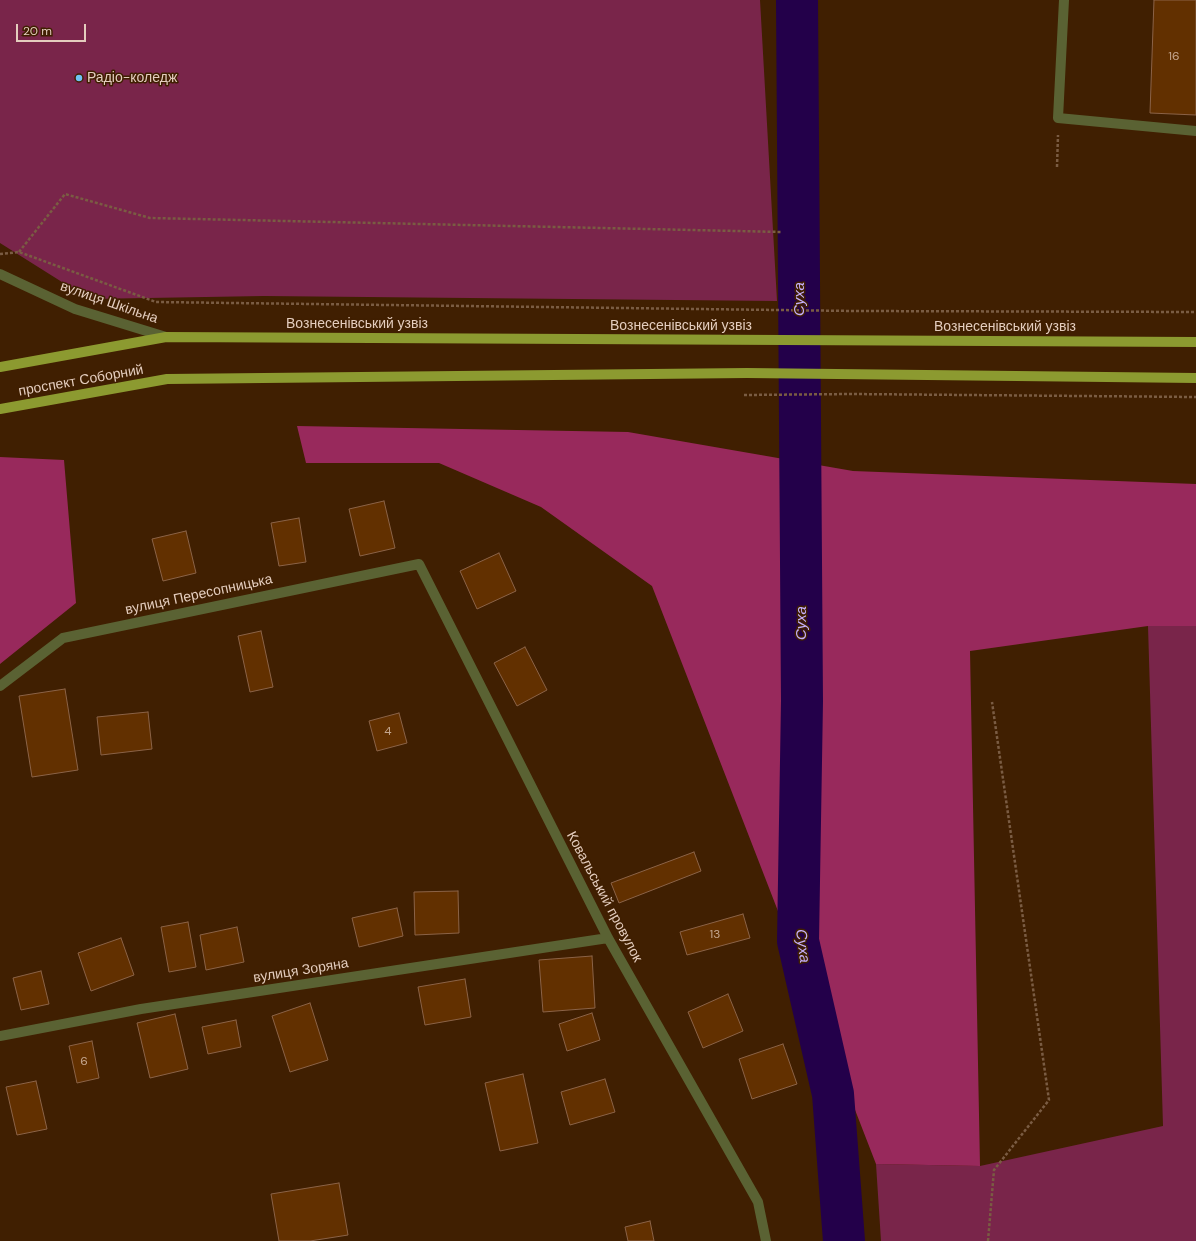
<!DOCTYPE html>
<html>
<head>
<meta charset="utf-8">
<style>
  body { margin:0 }
  #map { position:relative; width:1196px; height:1241px; overflow:hidden; background:#401f01; font-family:"DM Sans",sans-serif }
  canvas { display:block }
  .scale { position:absolute; left:16px; top:24px; width:70px; height:18px; box-sizing:border-box; border:2px solid #e4cdbe; border-top:0; padding-left:5px; font-size:12px; line-height:14px; white-space:nowrap; color:#e4cdbe; -webkit-text-stroke:3px #401f01; paint-order:stroke }
</style>
</head>
<body>
<div id="map">
<canvas width="1196" height="1241"></canvas>
<div class="scale">20 m</div>
</div>
<script>
const g = document.querySelector('canvas').getContext('2d');
g.lineJoin = 'round';
function fillPath(path, color) { g.fillStyle = color; g.fill(path, 'evenodd'); }
const toPath = rows => new Path2D(rows.map(r => 'M' + r).join(''));
function strokePath(path, color, width, dash) { g.strokeStyle = color; g.lineWidth = width; g.lineCap = dash ? 'butt' : 'round'; g.setLineDash(dash || []); g.stroke(path); }
function write(font, color, halo, rows, align = 'center') {
  g.font = font + ' "DM Sans",sans-serif'; g.lineWidth = 3; g.setLineDash([]); g.textBaseline = 'middle'; g.strokeStyle = halo; g.fillStyle = color; for (const [text, x, y, turn = 0] of rows) {
    g.save(); g.translate(x, y); g.rotate((+turn || 0) * Math.PI / 180); g.textAlign = isNaN(turn) ? turn : align; if (halo) g.strokeText(text, 0, 0); g.fillText(text, 0, 0); g.restore();
  }
}
fillPath(toPath([
  [0,0,760,0,777,301,264,296,89,299,0,243],
  [1148,626,1196,626,1196,1241,881,1241,876,1164,980,1166,1163,1126]
]), '#79254a');
fillPath(toPath([
  [297,426,628,432,853,471,1196,484,1196,626,1148,626,970,651,980,1166,876,1164,652,586,541,507,439,463,306,463],
  [0,457,64,460,76,603,0,664]
]), '#98295c');
strokePath(toPath([
  [797,0,802,701,798,941,833,1094,844,1241]
]), '#23004a', 42);
const building = toPath([
  [1154,0,1196,0,1196,115,1150,113,1154,0],
  [384,501,395,548,360,556,349,509,384,501],
  [299,518,306,562,279,566,271,523,299,518],
  [186,531,196,573,163,581,152,539,186,531],
  [499,553,516,591,477,609,460,571,499,553],
  [261,631,273,687,250,692,238,636,261,631],
  [525,647,547,690,517,706,494,663,525,647],
  [65,689,78,770,32,777,19,696,65,689],
  [148,712,152,749,101,755,97,717,148,712],
  [399,713,407,743,377,751,369,721,399,713],
  [694,852,701,871,619,903,611,883,694,852],
  [458,891,459,933,415,935,414,892,458,891],
  [397,908,403,936,359,947,352,918,397,908],
  [743,914,750,938,687,955,680,932,743,914],
  [188,922,196,967,169,972,161,927,188,922],
  [237,927,244,962,206,970,200,935,237,927],
  [121,938,134,975,91,991,78,953,121,938],
  [592,956,595,1008,543,1012,539,960,592,956],
  [41,971,49,1004,21,1010,13,978,41,971],
  [465,979,471,1017,425,1025,418,987,465,979],
  [728,994,743,1031,703,1048,688,1012,728,994],
  [310,1003,328,1060,290,1072,272,1016,310,1003],
  [592,1013,600,1040,567,1051,559,1024,592,1013],
  [175,1014,188,1069,150,1078,137,1023,175,1014],
  [236,1020,241,1047,208,1054,202,1027,236,1020],
  [92,1041,99,1078,77,1083,69,1046,92,1041],
  [783,1044,797,1084,752,1099,739,1059,783,1044],
  [523,1074,538,1143,500,1151,485,1083,523,1074],
  [605,1079,615,1112,570,1125,561,1092,605,1079],
  [36,1081,47,1129,17,1135,6,1087,36,1081],
  [339,1183,348,1235,310,1241,279,1241,271,1194,339,1183],
  [650,1221,654,1241,628,1241,625,1227,650,1221]
]);
fillPath(building, '#623000');
strokePath(building, '#8b6347', 1);
strokePath(toPath([
  [1057,167,1058,135],
  [19,252,65,194,150,218,782,232],
  [0,254,19,252,156,302,854,311,1196,312],
  [744,395,852,394,1196,397],
  [988,1241,994,1170,1049,1100,992,702]
]), '#7a5c43', 2.5, [3, 2]);
strokePath(toPath([
  [1064,0,1058,118,1196,131]
]), '#5a6233', 10);
strokePath(toPath([
  [0,686,63,638,419,564,608,938,758,1202,766,1241],
  [0,1036,141,1009,608,938]
]), '#5a6233', 10);
strokePath(toPath([
  [0,274,75,309,166,337]
]), '#5a6233', 10);
strokePath(toPath([
  [0,367,166,337,1196,342],
  [0,409,167,379,747,373,1196,378]
]), '#8c9a30', 10);
for (const [x, y, r, color] of [
  [79,78,4,"#6fc2f4"]
]) { const dot = new Path2D(); dot.arc(x, y, r, 0, 2 * Math.PI); g.fillStyle = color; g.fill(dot); strokePath(dot, '#401f01', 1.5); }
write('12px', '#c4a68e', null, [
  ["16",1174,57],
  ["4",388,732],
  ["13",715,935],
  ["6",84,1062]
]);
write('14px', '#e4cdbe', '#401f01', [
  ["Радіо-коледж",87,78]
], 'left');
write('14px', '#e4cdbe', '#401f01', [
  ["вулиця Шкільна",109,303,19],
  ["Вознесенівський узвіз",357,324],
  ["Вознесенівський узвіз",681,326],
  ["Вознесенівський узвіз",1005,327],
  ["проспект Соборний",81,381,-10],
  ["вулиця Пересопницька",199,595,-12],
  ["Ковальський провулок",604,897,62],
  ["вулиця Зоряна",301,971,-9]
]);
write('italic 15px', '#c6b0fd', '#401f01', [
  ["Суха",800,299,-90],
  ["Суха",802,623,-90],
  ["Суха",802,946,83]
]);
</script>
</body>
</html>
